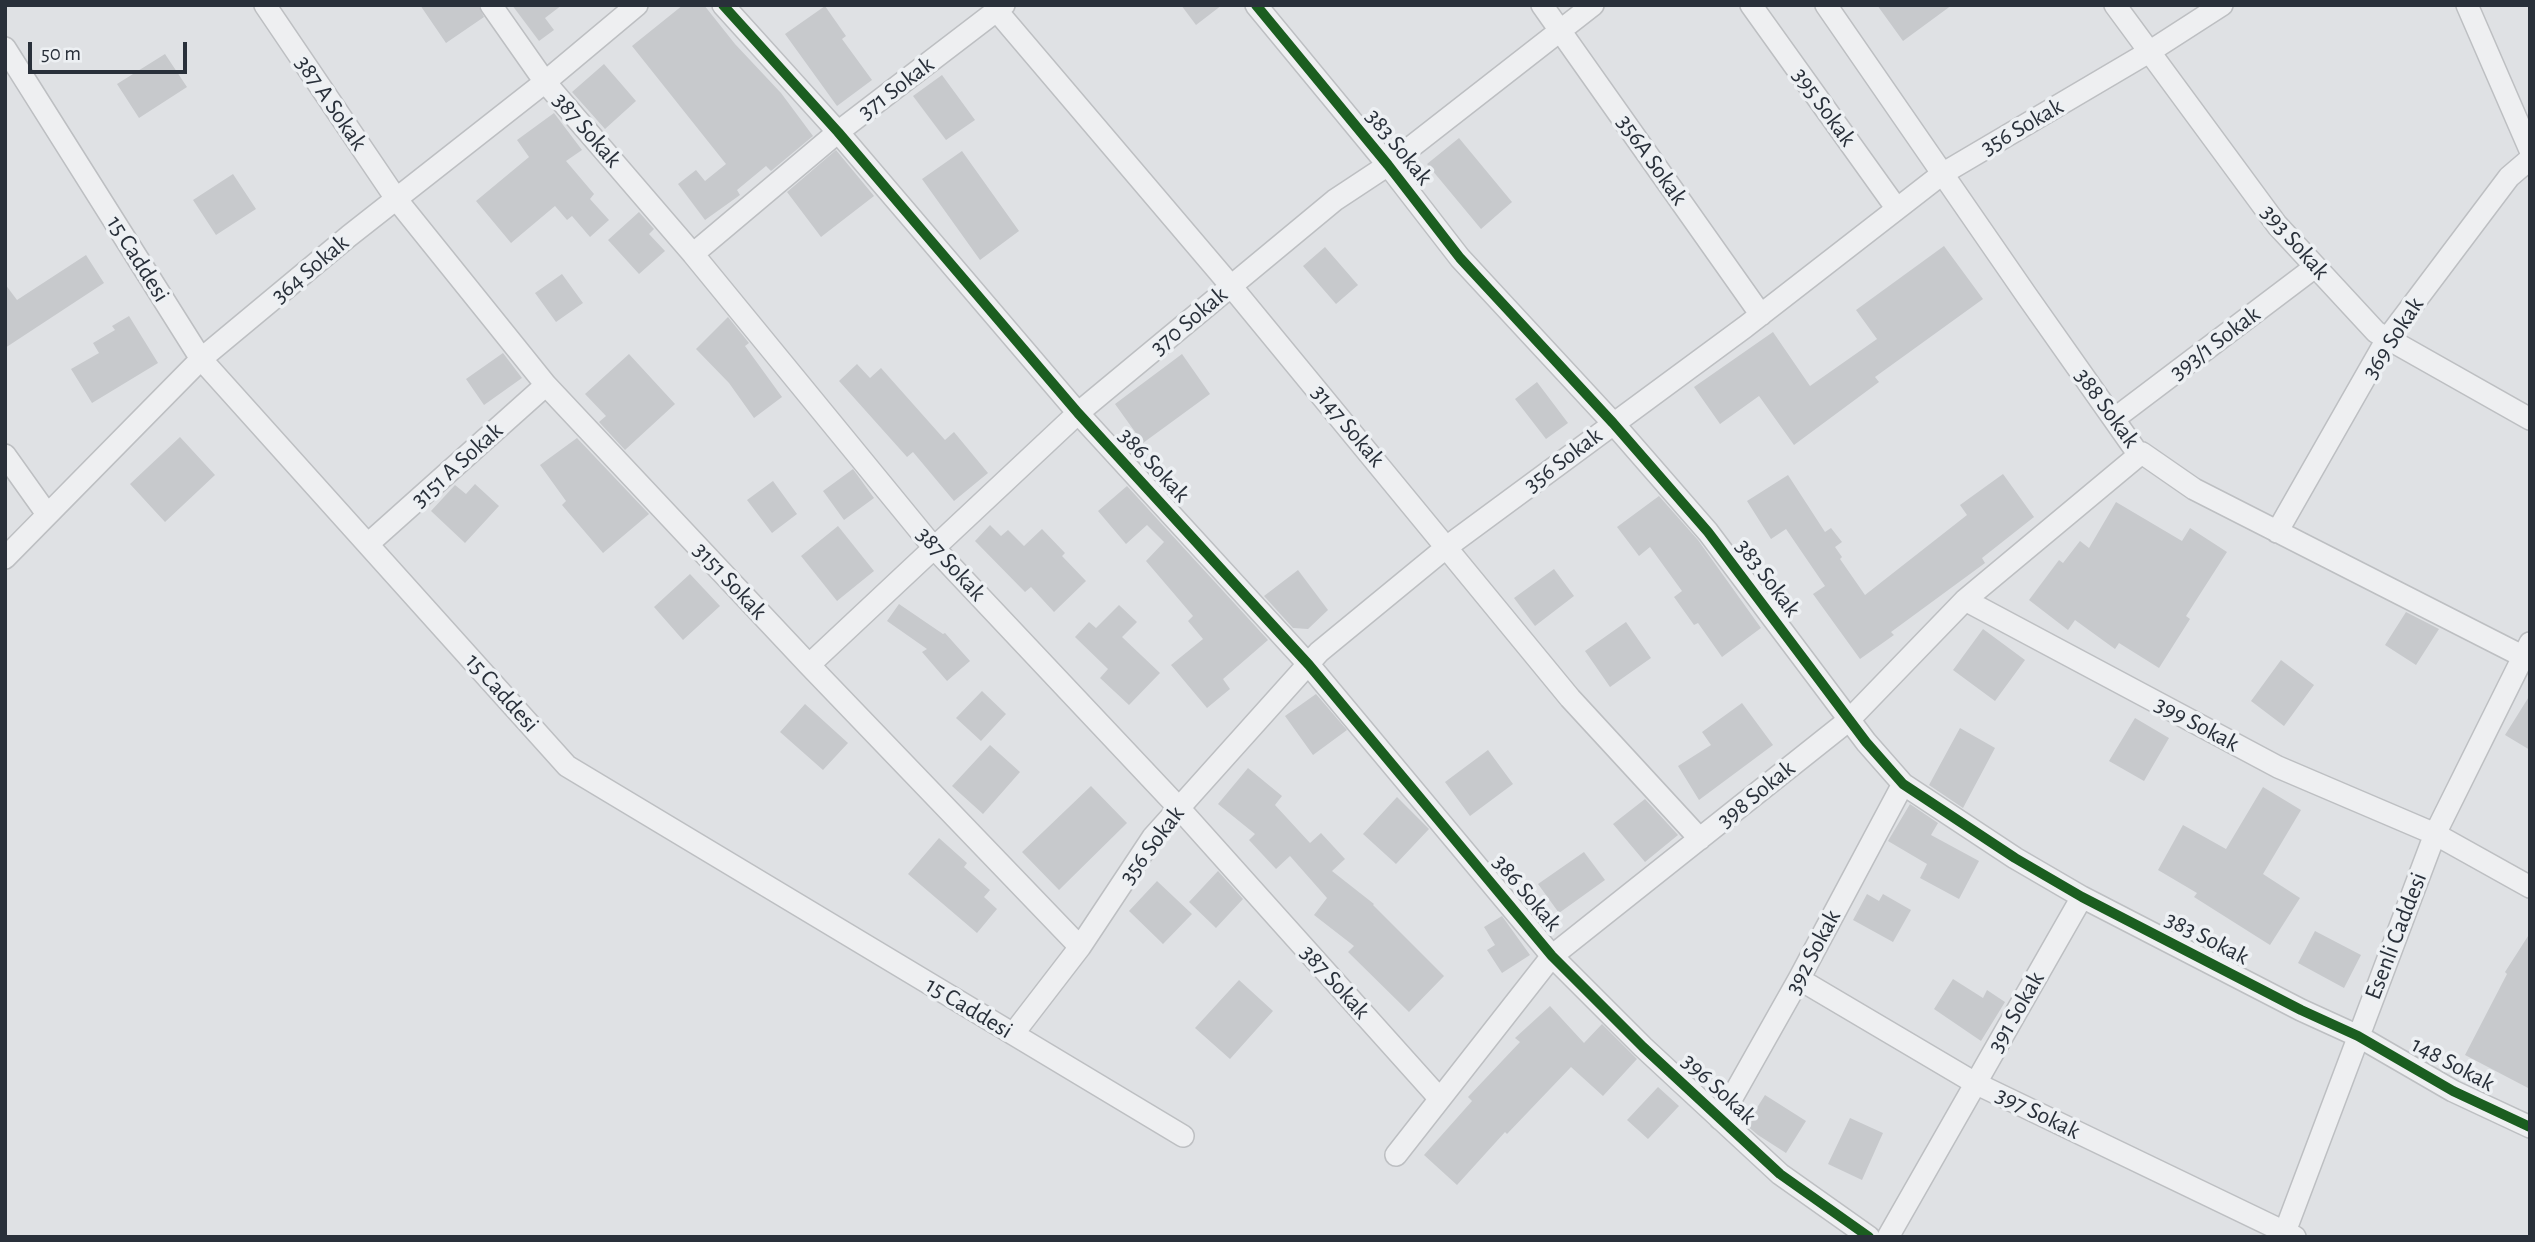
<!DOCTYPE html>
<html>
<head>
<meta charset="utf-8">
<style>
  body { margin:0 }
  #map { position:relative; width:2535px; height:1242px; overflow:hidden; background:#dfe1e4; font-family:"Alegreya Sans",sans-serif }
  canvas { display:block }
  .frame { position:absolute; inset:0; border:7px solid #29303a; pointer-events:none }
  .scale { position:absolute; left:28px; top:42px; width:159px; height:32px; box-sizing:border-box; border:4px solid #29303a; border-top:0; padding-left:9px; font-size:21px; line-height:24px; white-space:nowrap; color:#29303a; -webkit-text-stroke:5px #edf0f3; paint-order:stroke }
</style>
</head>
<body>
<div id="map">
<canvas width="2535" height="1242"></canvas>
<div class="frame"></div>
<div class="scale">50 m</div>
</div>
<script>
const g = document.querySelector('canvas').getContext('2d');
g.lineJoin = 'round';
function fillPath(path, color) { g.fillStyle = color; g.fill(path, 'evenodd'); }
const toPath = rows => new Path2D(rows.map(r => 'M' + r).join(''));
function strokePath(path, color, width, dash) { g.strokeStyle = color; g.lineWidth = width; g.lineCap = dash ? 'butt' : 'round'; g.setLineDash(dash || []); g.stroke(path); }
function write(font, color, halo, rows, align = 'center') {
  g.font = font + ' "Alegreya Sans",sans-serif'; g.lineWidth = 7; g.setLineDash([]); g.textBaseline = 'middle'; g.strokeStyle = halo; g.fillStyle = color; for (const [text, x, y, turn = 0] of rows) {
    g.save(); g.translate(x, y); g.rotate((+turn || 0) * Math.PI / 180); g.textAlign = isNaN(turn) ? turn : align; if (halo) g.strokeText(text, 0, 0); g.fillText(text, 0, 0); g.restore();
  }
}
fillPath(toPath([
  [420,5,478,5,484,17,446,43],
  [512,5,562,5,545,18,554,30,539,41],
  [683,5,704,5,735,44,781,93,813,136,771,171,766,166,737,190,740,195,705,220,678,184,696,170,705,181,726,164,632,46],
  [1181,5,1222,5,1196,25],
  [1877,5,1952,5,1903,41],
  [825,6,846,36,842,39,872,80,837,106,785,34],
  [165,54,187,87,139,118,117,84],
  [604,64,636,101,605,129,572,92],
  [942,75,975,120,946,140,913,96],
  [554,113,582,150,566,161,594,194,590,199,609,220,590,237,572,216,567,220,555,206,511,243,476,201,529,157,517,140],
  [1459,138,1512,202,1481,229,1427,164],
  [836,150,874,196,821,237,787,192],
  [962,151,1019,231,980,260,922,179],
  [233,174,256,209,216,235,193,200],
  [639,212,654,229,649,234,665,251,639,274,608,240],
  [1944,246,1983,299,1875,377,1879,382,1794,445,1759,396,1720,424,1694,387,1773,332,1810,386,1877,339,1856,310],
  [1325,247,1358,285,1336,304,1303,266],
  [86,255,104,283,5,348,5,284,17,300],
  [562,274,583,303,556,322,535,293],
  [129,316,158,363,92,403,71,369,99,353,93,343,115,330,112,326],
  [728,317,749,343,745,346,782,397,754,418,729,383,696,349],
  [503,353,522,378,484,405,466,379],
  [629,354,675,404,625,450,599,422,606,416,585,394],
  [1182,354,1210,394,1143,443,1115,404],
  [857,364,870,378,881,368,945,440,954,432,988,473,954,501,913,452,907,457,839,381],
  [1537,382,1568,423,1546,439,1515,399],
  [180,437,215,475,165,522,130,484],
  [577,438,649,514,603,553,562,505,566,501,540,465],
  [853,469,874,498,844,520,823,491],
  [2003,474,2034,517,1982,558,1985,563,1891,632,1894,635,1860,659,1813,594,1825,586,1786,529,1771,539,1747,501,1788,475,1825,532,1831,528,1842,542,1835,547,1842,557,1840,559,1865,595,1967,515,1960,505],
  [773,481,797,514,772,533,747,500],
  [475,484,499,506,465,543,431,511,455,485,466,494],
  [1127,486,1268,640,1223,679,1230,689,1207,708,1171,665,1203,639,1188,621,1193,616,1146,561,1164,542,1147,525,1126,544,1098,511],
  [1659,496,1698,540,1761,628,1722,657,1698,623,1694,625,1674,597,1682,591,1650,547,1639,556,1617,527],
  [2116,502,2182,541,2190,528,2227,552,2186,616,2190,619,2159,668,2119,643,2115,649,2075,620,2068,630,2029,600,2059,560,2063,563,2080,541,2089,548],
  [990,525,1001,536,1008,530,1024,546,1042,529,1065,553,1062,556,1086,581,1054,612,1031,587,1025,592,975,541],
  [838,526,874,571,837,601,801,556],
  [1554,569,1574,596,1535,626,1514,598],
  [1298,570,1328,610,1308,629,1293,628,1264,596],
  [690,574,720,606,683,640,654,607],
  [899,604,943,634,945,633,970,661,947,681,922,652,927,649,887,621],
  [1119,605,1137,622,1122,637,1160,673,1129,705,1100,678,1108,669,1075,637,1089,622,1096,628],
  [2406,612,2439,629,2416,665,2385,645],
  [1626,622,1651,658,1610,687,1585,651],
  [1983,629,2025,660,1995,701,1953,670],
  [2281,660,2314,685,2284,726,2251,701],
  [982,691,1006,714,981,741,956,718],
  [1316,694,1347,730,1313,755,1285,716],
  [2530,695,2530,750,2505,735],
  [1742,703,1773,745,1699,800,1678,766,1711,745,1702,732],
  [805,704,848,743,823,770,780,732],
  [2135,718,2169,738,2144,781,2109,761],
  [1960,728,1995,748,1963,808,1929,785],
  [990,745,1020,772,983,814,952,786],
  [1488,750,1513,784,1470,816,1445,782],
  [1248,768,1282,796,1275,805,1310,843,1321,833,1345,859,1332,871,1374,904,1373,905,1444,976,1409,1012,1348,952,1354,946,1314,915,1327,898,1290,856,1276,869,1249,840,1255,834,1218,804],
  [1091,786,1127,823,1059,890,1022,852],
  [2263,787,2301,810,2263,874,2300,898,2270,945,2194,897,2197,893,2158,870,2183,825,2226,849],
  [1397,797,1429,829,1396,864,1363,834],
  [1645,799,1678,835,1645,862,1613,824],
  [1910,804,1938,823,1931,835,1979,861,1959,899,1920,878,1927,864,1888,841],
  [939,838,967,863,964,867,990,890,984,897,997,909,977,933,908,874],
  [1584,852,1605,880,1559,913,1538,884],
  [1218,871,1243,899,1216,928,1189,902],
  [1157,881,1192,914,1163,944,1129,911],
  [1867,894,1879,901,1883,894,1911,910,1893,942,1853,920],
  [1502,916,1530,955,1502,973,1487,950,1495,945,1484,927],
  [2315,931,2361,955,2344,988,2298,963],
  [2530,933,2530,1089,2465,1055,2507,974,2505,972],
  [1953,979,1983,998,1987,990,2005,1002,1981,1041,1934,1009],
  [1239,980,1273,1011,1230,1059,1195,1028],
  [1550,1006,1584,1043,1602,1024,1637,1059,1603,1096,1571,1067,1507,1134,1505,1132,1457,1185,1424,1155,1472,1101,1468,1097,1520,1042,1515,1038],
  [1658,1087,1679,1106,1648,1139,1627,1120],
  [1765,1095,1806,1121,1786,1153,1758,1135,1746,1125],
  [1850,1118,1883,1133,1862,1180,1828,1164]
]), '#c7c9cc');
const minor = toPath([
  [265,5,397,200,546,385,809,665,1080,947],
  [491,5,545,82,693,254,934,548,1179,808,1440,1099],
  [723,5,838,132,1078,413,1309,665,1552,956,1643,1047,1780,1174,1869,1237],
  [1256,5,1388,165,1460,258,1613,423,1708,532,1866,742,1903,784,2015,858,2082,897,2301,1010,2358,1036,2453,1091,2530,1127],
  [1542,5,1761,315],
  [1751,5,1897,209],
  [1826,5,2027,296,2139,455,2142,453,2194,489,2530,660],
  [2115,5,2277,225,2376,332,2530,419],
  [2467,5,2530,150],
  [997,11,1231,286,1570,698,1700,839],
  [5,48,201,359,567,766,1183,1136],
  [693,254,838,132,1004,5],
  [2114,419,2315,267],
  [5,455,47,514],
  [2277,532,2387,339,2509,177,2530,159],
  [368,544,546,385],
  [5,558,201,359,349,236,545,82,637,5],
  [1965,600,2278,767,2435,834,2530,887],
  [809,665,1078,413,1335,200,1388,165,1593,5],
  [1799,979,1975,1083,2295,1237],
  [1013,1034,1080,947,1153,837,1319,652,1448,546,1745,327,1942,174,2149,52,2222,5],
  [1720,1119,1799,979,1903,784],
  [1396,1155,1552,956,1849,720,1965,600,2139,455],
  [1888,1237,2082,897],
  [2283,1237,2435,834,2530,643]
]);
strokePath(minor, '#bdbfc2', 24);
strokePath(minor, '#eeeff1', 21);
strokePath(toPath([
  [723,5,838,132,1078,413,1309,665,1552,956,1643,1047,1780,1174,1869,1237],
  [1256,5,1388,165,1460,258,1613,423,1708,532,1866,742,1903,784,2015,858,2082,897,2301,1010,2358,1036,2453,1091,2530,1127]
]), '#1b5e20', 10);
write('24px', '#29303a', '#edf0f3', [
  ["371 Sokak",896,88,-37],
  ["387 A Sokak",331,103,56],
  ["395 Sokak",1824,107,54],
  ["356 Sokak",2022,127,-30],
  ["387 Sokak",587,130,49],
  ["383 Sokak",1399,147,51],
  ["356A Sokak",1652,160,55],
  ["393 Sokak",2295,242,49],
  ["15 Caddesi",138,259,58],
  ["364 Sokak",310,269,-40],
  ["370 Sokak",1189,321,-40],
  ["369 Sokak",2393,338,-57],
  ["393/1 Sokak",2215,343,-37],
  ["388 Sokak",2107,408,54],
  ["3147 Sokak",1348,426,50],
  ["356 Sokak",1563,460,-37],
  ["3151 A Sokak",457,465,-42],
  ["386 Sokak",1154,465,47],
  ["387 Sokak",951,564,48],
  ["383 Sokak",1768,578,53],
  ["3151 Sokak",730,581,47],
  ["15 Caddesi",502,693,48],
  ["399 Sokak",2197,724,28],
  ["398 Sokak",1756,794,-39],
  ["356 Sokak",1152,845,-53],
  ["386 Sokak",1527,893,50],
  ["Esenli Caddesi",2396,936,-69],
  ["383 Sokak",2207,938,27],
  ["392 Sokak",1813,952,-62],
  ["387 Sokak",1335,982,48],
  ["15 Caddesi",969,1008,31],
  ["391 Sokak",2016,1012,-60],
  ["148 Sokak",2453,1064,28],
  ["396 Sokak",1719,1089,43],
  ["397 Sokak",2038,1113,26]
]);
</script>
</body>
</html>
